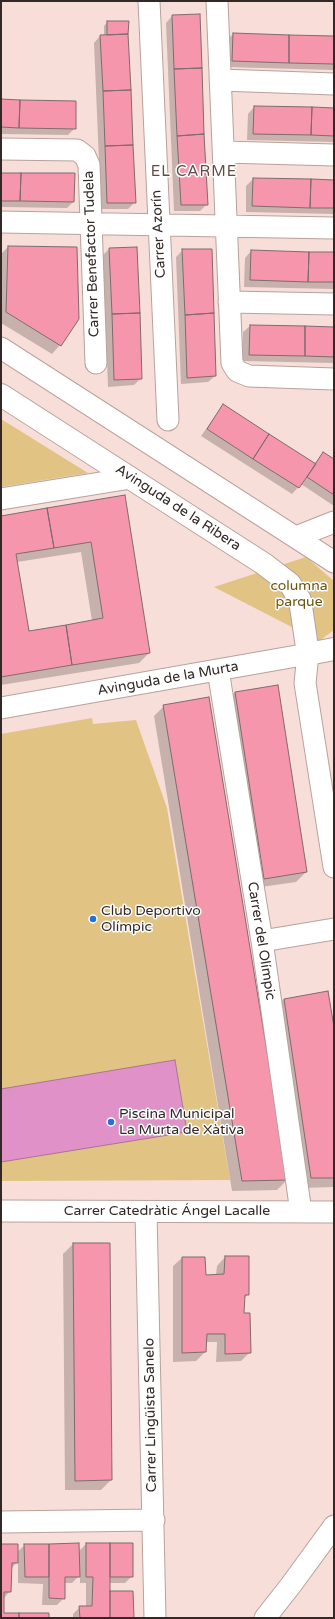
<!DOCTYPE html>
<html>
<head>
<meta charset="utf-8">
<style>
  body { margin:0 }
  #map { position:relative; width:335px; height:1619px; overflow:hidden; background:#f8ded9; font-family:"Varela Round",sans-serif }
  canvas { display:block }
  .frame { position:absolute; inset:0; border:2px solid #322826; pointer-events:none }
</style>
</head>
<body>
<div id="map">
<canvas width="335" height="1619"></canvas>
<div class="frame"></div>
</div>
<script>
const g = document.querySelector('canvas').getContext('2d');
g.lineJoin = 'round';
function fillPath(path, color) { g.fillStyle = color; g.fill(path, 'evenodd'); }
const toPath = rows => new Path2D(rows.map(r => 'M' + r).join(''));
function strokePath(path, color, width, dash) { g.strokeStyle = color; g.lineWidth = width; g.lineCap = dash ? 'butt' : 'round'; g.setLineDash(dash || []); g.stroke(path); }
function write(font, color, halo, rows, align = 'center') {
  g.font = font + ' "Varela Round",sans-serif'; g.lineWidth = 3; g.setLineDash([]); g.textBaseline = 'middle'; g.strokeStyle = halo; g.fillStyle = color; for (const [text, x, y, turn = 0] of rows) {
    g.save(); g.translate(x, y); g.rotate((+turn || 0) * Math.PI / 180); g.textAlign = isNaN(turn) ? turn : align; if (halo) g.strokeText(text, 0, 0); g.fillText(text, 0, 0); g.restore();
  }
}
fillPath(toPath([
  [1,419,88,473,1,487],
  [306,557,334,581,334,630,319,641,214,587],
  [92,718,93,724,136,720,167,808,230,1180,1,1181,1,734]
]), '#e1c383');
const water = toPath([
  [175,1060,187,1132,1,1162,1,1089,175,1060]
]);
fillPath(water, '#e092c8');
strokePath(water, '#ac7297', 1);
fillPath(toPath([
  [199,15,207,204,200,211,174,211,166,23,172,16],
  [107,22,127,34,135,202,128,209,101,209,94,43,100,36,104,36,104,26],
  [233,34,334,37,334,70,226,67,226,41],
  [1,101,75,128,68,135,1,134],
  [254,107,334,109,334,142,247,140,248,114],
  [1,173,73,202,67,208,1,207],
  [253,179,334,181,334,214,246,212,246,186],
  [8,247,60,345,52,354,1,323,1,254],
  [109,249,141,378,134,385,108,387,103,255],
  [183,250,215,376,208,382,181,384,176,257],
  [251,251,334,253,334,289,244,287,245,258],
  [250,326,334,328,334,363,242,361,243,332],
  [223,405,314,464,323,454,334,461,334,506,301,484,292,494,201,436],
  [124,497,149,653,139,663,1,685,1,517],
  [81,552,92,621,29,632,17,562],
  [235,692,306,872,296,882,254,888,225,702],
  [164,706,287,1180,277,1190,232,1191,154,716],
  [284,999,334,1032,334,1187,301,1188,274,1009],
  [73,1244,111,1480,101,1490,65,1490,63,1254],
  [225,1257,248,1294,244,1299,243,1314,250,1352,241,1361,216,1362,217,1342,205,1342,205,1352,196,1361,173,1362,173,1266,182,1258,205,1276,216,1275,217,1266],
  [86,1544,132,1576,125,1583,109,1583,109,1592,133,1618,73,1618,73,1614,80,1607,86,1607,86,1583,80,1583,80,1575,72,1583,64,1583,64,1598,57,1605,42,1605,43,1584,18,1583,18,1561,11,1569,10,1591,4,1598,3,1614,48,1618,1,1618,1,1545,17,1552,25,1545,78,1552]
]), '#0003');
const building = toPath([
  [200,14,202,68,174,69,172,15,200,14],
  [107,21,129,21,128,34,107,35,107,21],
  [233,33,289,35,289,63,232,61,233,33],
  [128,34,131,90,103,91,100,35,128,34],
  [289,35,334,36,334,64,289,63,289,35],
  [202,68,204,134,177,136,174,69,202,68],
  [131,90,133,145,105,146,103,91,131,90],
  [1,99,20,100,19,128,1,127,1,99],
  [20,100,76,101,76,129,19,128,20,100],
  [254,106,312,107,311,135,253,134,254,106],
  [312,107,334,108,334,136,311,135,312,107],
  [204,134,208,205,181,205,177,136,204,134],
  [133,145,136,203,107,203,105,146,133,145],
  [1,173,21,173,20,201,1,201,1,173],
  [21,173,75,173,74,202,20,201,21,173],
  [253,178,311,179,310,208,252,206,253,178],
  [311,179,334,180,334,208,310,208,311,179],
  [8,246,77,247,79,319,61,346,6,312,8,246],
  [137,247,140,313,112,314,109,248,137,247],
  [182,249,212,249,214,313,185,315,182,249],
  [251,250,309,252,308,282,250,280,251,250],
  [309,252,334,252,334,282,308,282,309,252],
  [140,313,142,379,114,380,112,314,140,313],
  [214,313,216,376,187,378,185,315,214,313],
  [250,325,305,326,305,356,249,355,250,325],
  [305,326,334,327,334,357,305,356,305,326],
  [223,404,269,434,253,459,207,429,223,404],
  [269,434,316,464,299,488,253,459,269,434],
  [323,452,334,459,334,495,307,477,323,452],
  [125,495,150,653,72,665,66,625,103,618,91,542,54,548,47,508,125,495],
  [47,508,54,548,16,554,29,631,66,625,72,665,1,677,1,516,47,508],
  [278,685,307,872,264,879,235,692,278,685],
  [209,697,288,1180,242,1181,163,705,209,697],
  [328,991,334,1027,334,1178,311,1178,284,999,328,991],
  [73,1243,110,1243,112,1480,75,1481,73,1243],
  [225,1256,249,1256,249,1295,245,1295,244,1313,250,1313,251,1353,225,1354,225,1334,207,1334,206,1352,182,1353,182,1257,205,1257,206,1275,224,1274,225,1256],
  [79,1543,80,1577,65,1577,65,1599,49,1598,49,1544,79,1543],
  [86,1543,110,1543,110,1618,80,1618,79,1606,92,1606,93,1577,86,1577,86,1543],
  [110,1543,133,1543,133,1577,110,1577,110,1543],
  [1,1544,18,1544,18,1563,12,1563,11,1592,4,1592,4,1613,19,1613,19,1618,1,1618,1,1544],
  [24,1544,49,1544,49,1577,25,1577,24,1544],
  [110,1591,133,1591,134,1618,110,1618,110,1591],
  [19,1613,49,1613,49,1618,19,1618,19,1613]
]);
fillPath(building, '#f596ac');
strokePath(building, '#806a6e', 1);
const street = toPath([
  [149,1,168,420],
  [217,1,232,363,237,371,249,376,334,379],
  [220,80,334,84],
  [1,149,77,150,85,156,89,165,96,363],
  [224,152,334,155],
  [1,222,334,228],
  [229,302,334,304],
  [1,348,334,562],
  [1,499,131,478],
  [296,537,334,522],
  [218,670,262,941,301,1212],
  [1,708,308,654,305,683,334,867],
  [262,941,334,929],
  [1,1211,334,1212],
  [146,1212,155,1618],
  [1,1522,154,1520],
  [265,1618,291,1585,334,1526]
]);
const secondary = toPath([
  [1,395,264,564,290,584,300,600,308,654,334,649]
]);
strokePath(street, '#b9a19c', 23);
strokePath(secondary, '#b9a19c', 24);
strokePath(street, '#fff', 21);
strokePath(secondary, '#fff', 22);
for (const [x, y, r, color] of [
  [93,919,4,"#2571dc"],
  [111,1122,4,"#2571dc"]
]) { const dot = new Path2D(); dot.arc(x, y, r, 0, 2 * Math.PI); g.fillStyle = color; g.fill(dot); strokePath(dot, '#fff', 1.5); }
write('14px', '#322826', '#fff', [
  ["Carrer Azorín",159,234,-93],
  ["Carrer Benefactor Tudela",92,254,-92],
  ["Avinguda de la Ribera",178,508,33],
  ["Avinguda de la Murta",168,679,-10],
  ["Carrer del Olímpic",261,941,81],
  ["Carrer Catedràtic Ángel Lacalle",167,1211],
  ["Carrer Lingüista Sanelo",151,1415,-91]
]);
write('14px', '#6d530f', '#fff', [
  ["columna",299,586],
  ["parque",299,602]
]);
write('14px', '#322826', '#fff', [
  ["Club Deportivo",101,911],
  ["Olímpic",101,927],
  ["Piscina Municipal",119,1114],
  ["La Murta de Xàtiva",119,1130]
], 'left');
g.letterSpacing = '1px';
write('15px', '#5f4a46', '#fff', [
  ["EL CARME",194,172]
]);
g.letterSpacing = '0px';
</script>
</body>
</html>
